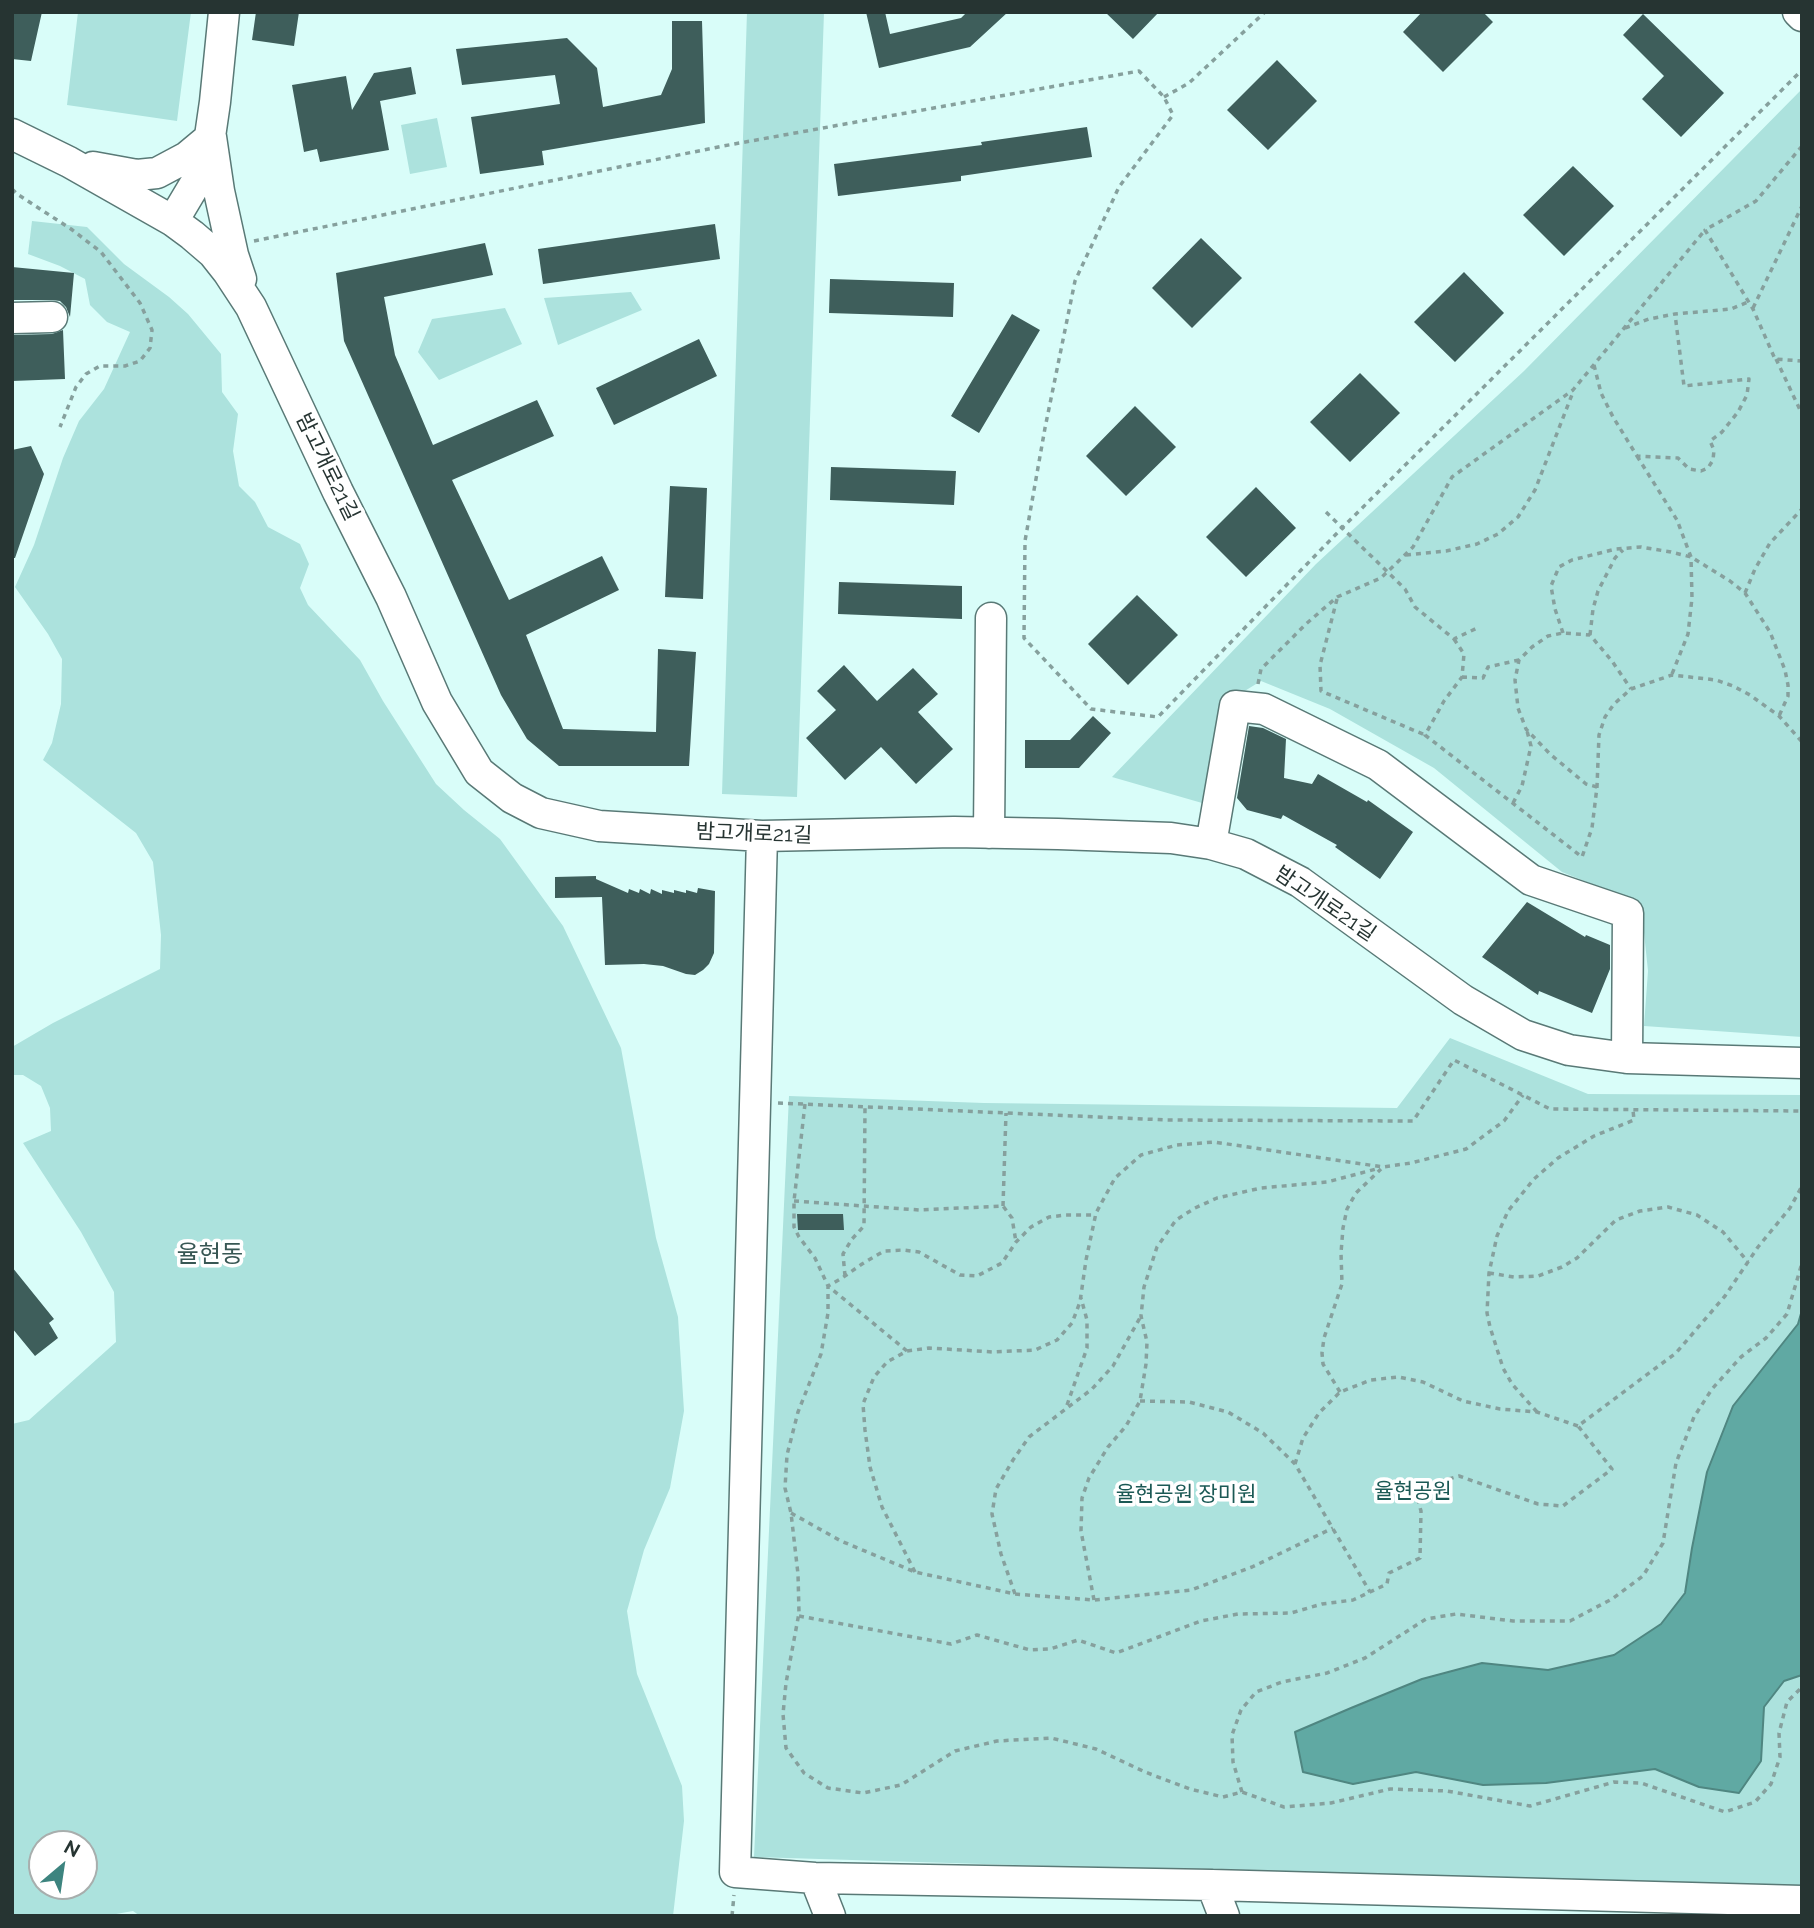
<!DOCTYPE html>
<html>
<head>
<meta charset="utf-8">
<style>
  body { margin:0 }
  #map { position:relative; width:1814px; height:1928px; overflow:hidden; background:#d9fdf9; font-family:Raleway,sans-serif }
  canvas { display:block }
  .frame { position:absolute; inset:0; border:14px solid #263432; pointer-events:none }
  .north { position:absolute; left:28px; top:1830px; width:70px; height:70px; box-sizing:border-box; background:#fff; border:2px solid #a8aead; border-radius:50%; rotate:29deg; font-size:19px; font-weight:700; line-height:28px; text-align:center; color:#263432 }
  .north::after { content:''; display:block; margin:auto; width:24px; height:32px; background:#3d847f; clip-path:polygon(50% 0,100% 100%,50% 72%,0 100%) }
</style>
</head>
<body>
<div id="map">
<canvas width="1814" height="1928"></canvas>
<div class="frame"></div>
<div class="north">N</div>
</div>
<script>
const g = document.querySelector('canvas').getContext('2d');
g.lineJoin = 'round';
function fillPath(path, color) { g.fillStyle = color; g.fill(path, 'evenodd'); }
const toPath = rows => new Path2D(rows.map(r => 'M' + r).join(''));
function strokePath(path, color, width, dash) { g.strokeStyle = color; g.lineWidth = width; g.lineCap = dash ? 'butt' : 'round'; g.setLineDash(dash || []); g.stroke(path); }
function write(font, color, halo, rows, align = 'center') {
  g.font = font + ' Raleway,"Noto Sans KR",sans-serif'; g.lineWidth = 7; g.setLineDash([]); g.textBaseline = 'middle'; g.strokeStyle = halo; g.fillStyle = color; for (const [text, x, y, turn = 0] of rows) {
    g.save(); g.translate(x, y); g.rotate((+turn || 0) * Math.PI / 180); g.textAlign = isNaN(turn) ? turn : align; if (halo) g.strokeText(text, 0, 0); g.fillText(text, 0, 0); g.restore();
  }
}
fillPath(toPath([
  [78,12,191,12,177,121,67,105],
  [747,12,824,12,797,797,722,794],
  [1802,89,1802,1037,1644,1026,1648,971,1641,904,1562,872,1434,768,1330,709,1261,681,1225,703,1209,805,1112,777,1316,564,1524,371],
  [437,118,447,167,410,174,401,125],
  [32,221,87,227,124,264,169,297,188,314,221,354,222,392,238,414,233,451,239,486,255,502,268,527,300,544,309,564,300,588,308,605,360,660,383,701,436,784,464,810,500,839,563,926,621,1048,656,1238,678,1317,684,1411,670,1488,644,1550,627,1611,637,1674,682,1786,684,1821,673,1916,140,1916,133,1911,105,1916,12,1916,12,1424,29,1420,116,1342,114,1292,81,1232,23,1143,51,1131,50,1108,41,1086,23,1075,12,1075,12,1047,53,1023,160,969,161,935,153,862,136,833,43,760,52,743,61,704,62,659,48,634,15,587,34,545,63,458,79,421,104,389,130,332,107,322,90,305,85,279,60,266,28,254],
  [42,1844,84,1844,84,1886,42,1886],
  [631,292,642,310,558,345,544,298],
  [505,308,522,344,439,380,418,352,432,319],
  [1450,1038,1588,1094,1802,1095,1802,1889,754,1857,789,1096,984,1103,1397,1108]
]), '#ace2dd');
const water = toPath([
  [1802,1310,1802,1675,1784,1681,1764,1707,1761,1761,1739,1793,1699,1787,1655,1769,1546,1783,1483,1785,1416,1772,1353,1784,1303,1772,1295,1732,1351,1708,1422,1679,1482,1663,1548,1670,1614,1655,1661,1624,1685,1593,1692,1548,1707,1472,1733,1406,1798,1324,1802,1310]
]);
fillPath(water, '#60a9a3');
strokePath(water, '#4f8681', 2);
fillPath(toPath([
  [12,12,42,12,31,61,12,59],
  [256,12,299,12,294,46,252,40],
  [866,12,885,12,890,34,961,18,967,12,1008,12,970,47,879,68],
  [1105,12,1159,12,1133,39],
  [1422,12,1483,12,1493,22,1443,72,1403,32],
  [1643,14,1724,93,1681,137,1642,99,1664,76,1623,35],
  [672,21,702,21,705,123,542,151,544,165,480,174,471,117,560,104,555,75,462,85,456,49,567,38,597,68,603,107,661,95,672,69],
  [1277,60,1317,101,1268,150,1227,110],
  [411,67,416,94,380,101,389,150,320,162,317,149,304,152,292,85,346,76,352,110,374,73],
  [1087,127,1092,157,961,176,961,181,838,196,834,164,982,145,981,142],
  [1573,166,1614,206,1564,256,1523,215],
  [715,224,720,259,543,284,538,249],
  [1201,238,1242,278,1192,328,1152,288],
  [485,243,493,275,384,297,395,355,433,445,537,400,554,436,452,480,509,600,602,556,619,590,526,635,563,729,656,732,658,649,696,652,689,766,559,766,527,739,501,695,344,341,336,273],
  [12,267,74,273,70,317,66,307,60,301,52,300,12,300],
  [1464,272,1504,313,1455,362,1414,322],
  [830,279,954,283,953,317,829,313],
  [1012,314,1040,330,979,433,951,416],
  [63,330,65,379,12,381,12,335,52,334],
  [699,339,717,376,614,425,596,388],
  [1360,373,1400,413,1350,462,1310,422],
  [1135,406,1176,447,1126,496,1086,456],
  [31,446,44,474,15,558,12,558,12,450],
  [831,467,956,471,954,505,830,500],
  [670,486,707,488,703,599,665,597],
  [1256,487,1296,528,1246,577,1206,537],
  [839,582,962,586,962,619,838,614],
  [1137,595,1178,635,1128,685,1088,644],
  [844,665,877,701,913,668,938,694,918,712,953,749,916,784,881,747,845,780,806,738,836,710,817,691],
  [1093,716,1111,733,1079,768,1025,768,1025,740,1070,740],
  [1249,726,1263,728,1286,739,1284,778,1312,784,1318,774,1367,802,1368,800,1413,832,1380,879,1335,847,1337,845,1283,815,1281,819,1247,810,1237,798],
  [596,876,596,879,628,893,629,889,639,893,640,889,650,894,651,889,662,894,662,890,674,893,674,890,686,893,686,890,697,893,698,888,715,891,714,953,709,964,703,970,695,975,686,974,663,966,644,964,605,965,602,897,555,898,555,877],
  [1527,902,1585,937,1586,935,1610,945,1610,969,1592,1013,1539,991,1538,995,1482,957],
  [797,1214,843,1214,844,1230,798,1230],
  [12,1267,54,1319,49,1323,58,1338,35,1356,12,1328]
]), '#3e5e5b');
const minor = toPath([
  [1798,12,1802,16],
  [12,134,69,162,173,221,192,235,213,253,228,272,251,307,338,492,391,597,437,702,479,772,512,798,541,813,599,826,762,836,954,832,1058,834,1171,838,1211,844,1246,854,1300,882,1463,1000,1523,1035,1569,1050,1627,1058,1802,1063],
  [93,167,137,175,157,173,187,157,211,137,219,191,233,255,241,279],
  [173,221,198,179,207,157,215,102,224,12],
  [12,318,52,317],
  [989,833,991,618],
  [762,836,735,1872,815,1878,1212,1885,1802,1901],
  [1211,844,1235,706,1264,709,1378,765,1531,880,1628,913,1627,1058],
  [815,1878,830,1916],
  [1212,1885,1224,1916]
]);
strokePath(minor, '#597976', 33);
strokePath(toPath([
  [1164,97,1189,83,1265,12],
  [1802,146,1756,201,1705,230,1753,309,1775,359,1802,361],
  [12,189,17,194,71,229,101,252,140,303,152,330,150,348,140,361,125,366,100,366,86,374,76,387,60,427],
  [254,241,723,146,1139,71,1164,97,1173,115,1119,187,1075,281,1045,428,1025,541,1024,638,1091,709,1158,717,1343,527,1802,70],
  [1753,308,1802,206],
  [1625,328,1649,319,1675,314,1731,309,1748,302],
  [1776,359,1802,414],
  [1594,365,1601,393,1613,417,1637,456,1678,458,1689,469,1701,471,1708,468,1713,460,1714,450,1710,441,1722,432,1738,412,1747,395,1749,379,1684,386,1675,314],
  [1637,456,1677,520,1691,557,1692,598,1688,634,1672,674],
  [1326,512,1405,589,1415,607,1454,639,1477,628],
  [1406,555,1446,551,1477,544,1498,534,1518,517,1535,490,1573,392],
  [1745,593,1755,569,1770,543,1802,509],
  [1337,599,1320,665,1321,691,1425,735],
  [1563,633,1555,609,1551,586,1559,567,1572,560,1616,549,1641,547,1671,552,1691,557,1730,581,1745,593,1770,632,1785,670,1788,685,1788,696,1779,716],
  [1590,635,1593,609,1598,591,1615,558,1623,550],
  [1454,639,1464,654,1462,677,1444,701,1425,735,1582,857,1592,828,1597,787,1599,735,1605,717,1614,704,1631,689,1672,675,1716,680,1733,686,1750,695,1779,716,1802,742],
  [1462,677,1483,678,1488,667,1519,660],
  [1258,684,1261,669,1306,624,1337,597,1381,578,1413,547,1452,477,1573,390,1705,230],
  [1597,787,1586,784,1550,754,1526,729,1518,708,1515,680,1519,660,1532,647,1548,636,1563,633,1590,635,1612,661,1631,689],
  [1513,803,1522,786,1531,746,1527,731],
  [778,1103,1167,1120,1413,1121,1454,1060,1550,1109,1802,1111],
  [805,1104,794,1201,794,1227,799,1237,815,1258,828,1286,828,1313,821,1354,798,1412,787,1455,785,1488,791,1513,798,1574,799,1613,786,1683,783,1714,786,1748,804,1773,828,1788,863,1793,901,1785,955,1751,997,1741,1051,1738,1096,1749,1145,1772,1190,1789,1223,1797,1242,1792,1284,1807,1331,1803,1390,1789,1447,1791,1530,1806,1614,1782,1641,1783,1725,1812,1755,1802,1771,1784,1780,1757,1779,1733,1787,1702,1802,1687],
  [794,1201,919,1210,1003,1206,1012,1218,1016,1242],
  [1003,1206,1006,1113],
  [1489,1273,1514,1277,1538,1276,1562,1267,1577,1258,1616,1220,1640,1211,1668,1207,1697,1215,1723,1232,1748,1262],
  [845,1276,843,1254,852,1239,864,1226,865,1107],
  [907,1351,828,1286,842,1278,862,1264,884,1251,903,1250,919,1252,960,1275,977,1276,1002,1263,1016,1242,1031,1227,1049,1217,1066,1215,1095,1215],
  [1340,1392,1323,1364,1322,1353,1324,1338,1342,1284,1341,1253,1343,1228,1347,1209,1356,1193,1381,1169],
  [1140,1401,1189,1402,1228,1412,1263,1433,1295,1464,1370,1592],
  [1067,1405,1087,1348,1087,1320,1081,1298],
  [1537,1412,1512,1384,1503,1368,1490,1327,1487,1313,1489,1273,1497,1236,1508,1211,1534,1179,1558,1158,1594,1136,1634,1120,1633,1110],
  [1295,1464,1303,1438,1319,1413,1340,1392,1371,1380,1398,1377,1423,1382,1463,1401,1500,1409,1537,1412,1578,1426],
  [791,1513,841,1541,915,1572,1015,1594,1094,1600,1191,1590,1252,1567,1333,1528],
  [915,1572,882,1507,870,1467,865,1430,863,1404,874,1377,887,1362,907,1351,929,1348,993,1352,1035,1350,1057,1340,1072,1323,1080,1302,1086,1260,1096,1213,1115,1178,1141,1155,1177,1145,1214,1142,1383,1167,1411,1163,1466,1149,1504,1121,1523,1095],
  [1015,1594,1001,1554,992,1514,996,1489,1013,1460,1029,1437,1092,1389,1113,1366,1141,1316],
  [1094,1600,1081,1531,1082,1498,1089,1478,1108,1447,1126,1426,1140,1401,1146,1364,1147,1342,1141,1316,1144,1287,1157,1247,1176,1220,1195,1208,1217,1198,1261,1188,1327,1182,1380,1168],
  [799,1616,951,1644,977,1635,1030,1650,1050,1649,1078,1640,1116,1653,1201,1621,1238,1614,1291,1613,1322,1604,1353,1600,1387,1584,1389,1573,1420,1558,1421,1511,1415,1489,1459,1476,1538,1504,1563,1506,1612,1469,1578,1426,1676,1353,1725,1296,1758,1247,1790,1208,1802,1186],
  [1242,1792,1233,1762,1232,1735,1241,1710,1256,1692,1282,1682,1327,1673,1365,1658,1426,1619,1456,1614,1513,1621,1570,1621,1612,1599,1643,1576,1663,1543,1676,1463,1694,1417,1712,1389,1741,1357,1766,1338,1787,1314,1802,1263],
  [732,1916,734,1895]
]), '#86a09d', 3.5, [5, 5]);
strokePath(minor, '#fff', 30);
write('21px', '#263432', '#fff', [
  ["밤고개로21길",327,467,64],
  ["밤고개로21길",754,834,2],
  ["밤고개로21길",1325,904,34]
]);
write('21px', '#1b5955', '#fff', [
  ["율현공원",1413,1492],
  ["율현공원 장미원",1186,1495]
]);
write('24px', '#385754', '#fff', [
  ["율현동",210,1255]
]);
</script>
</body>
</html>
